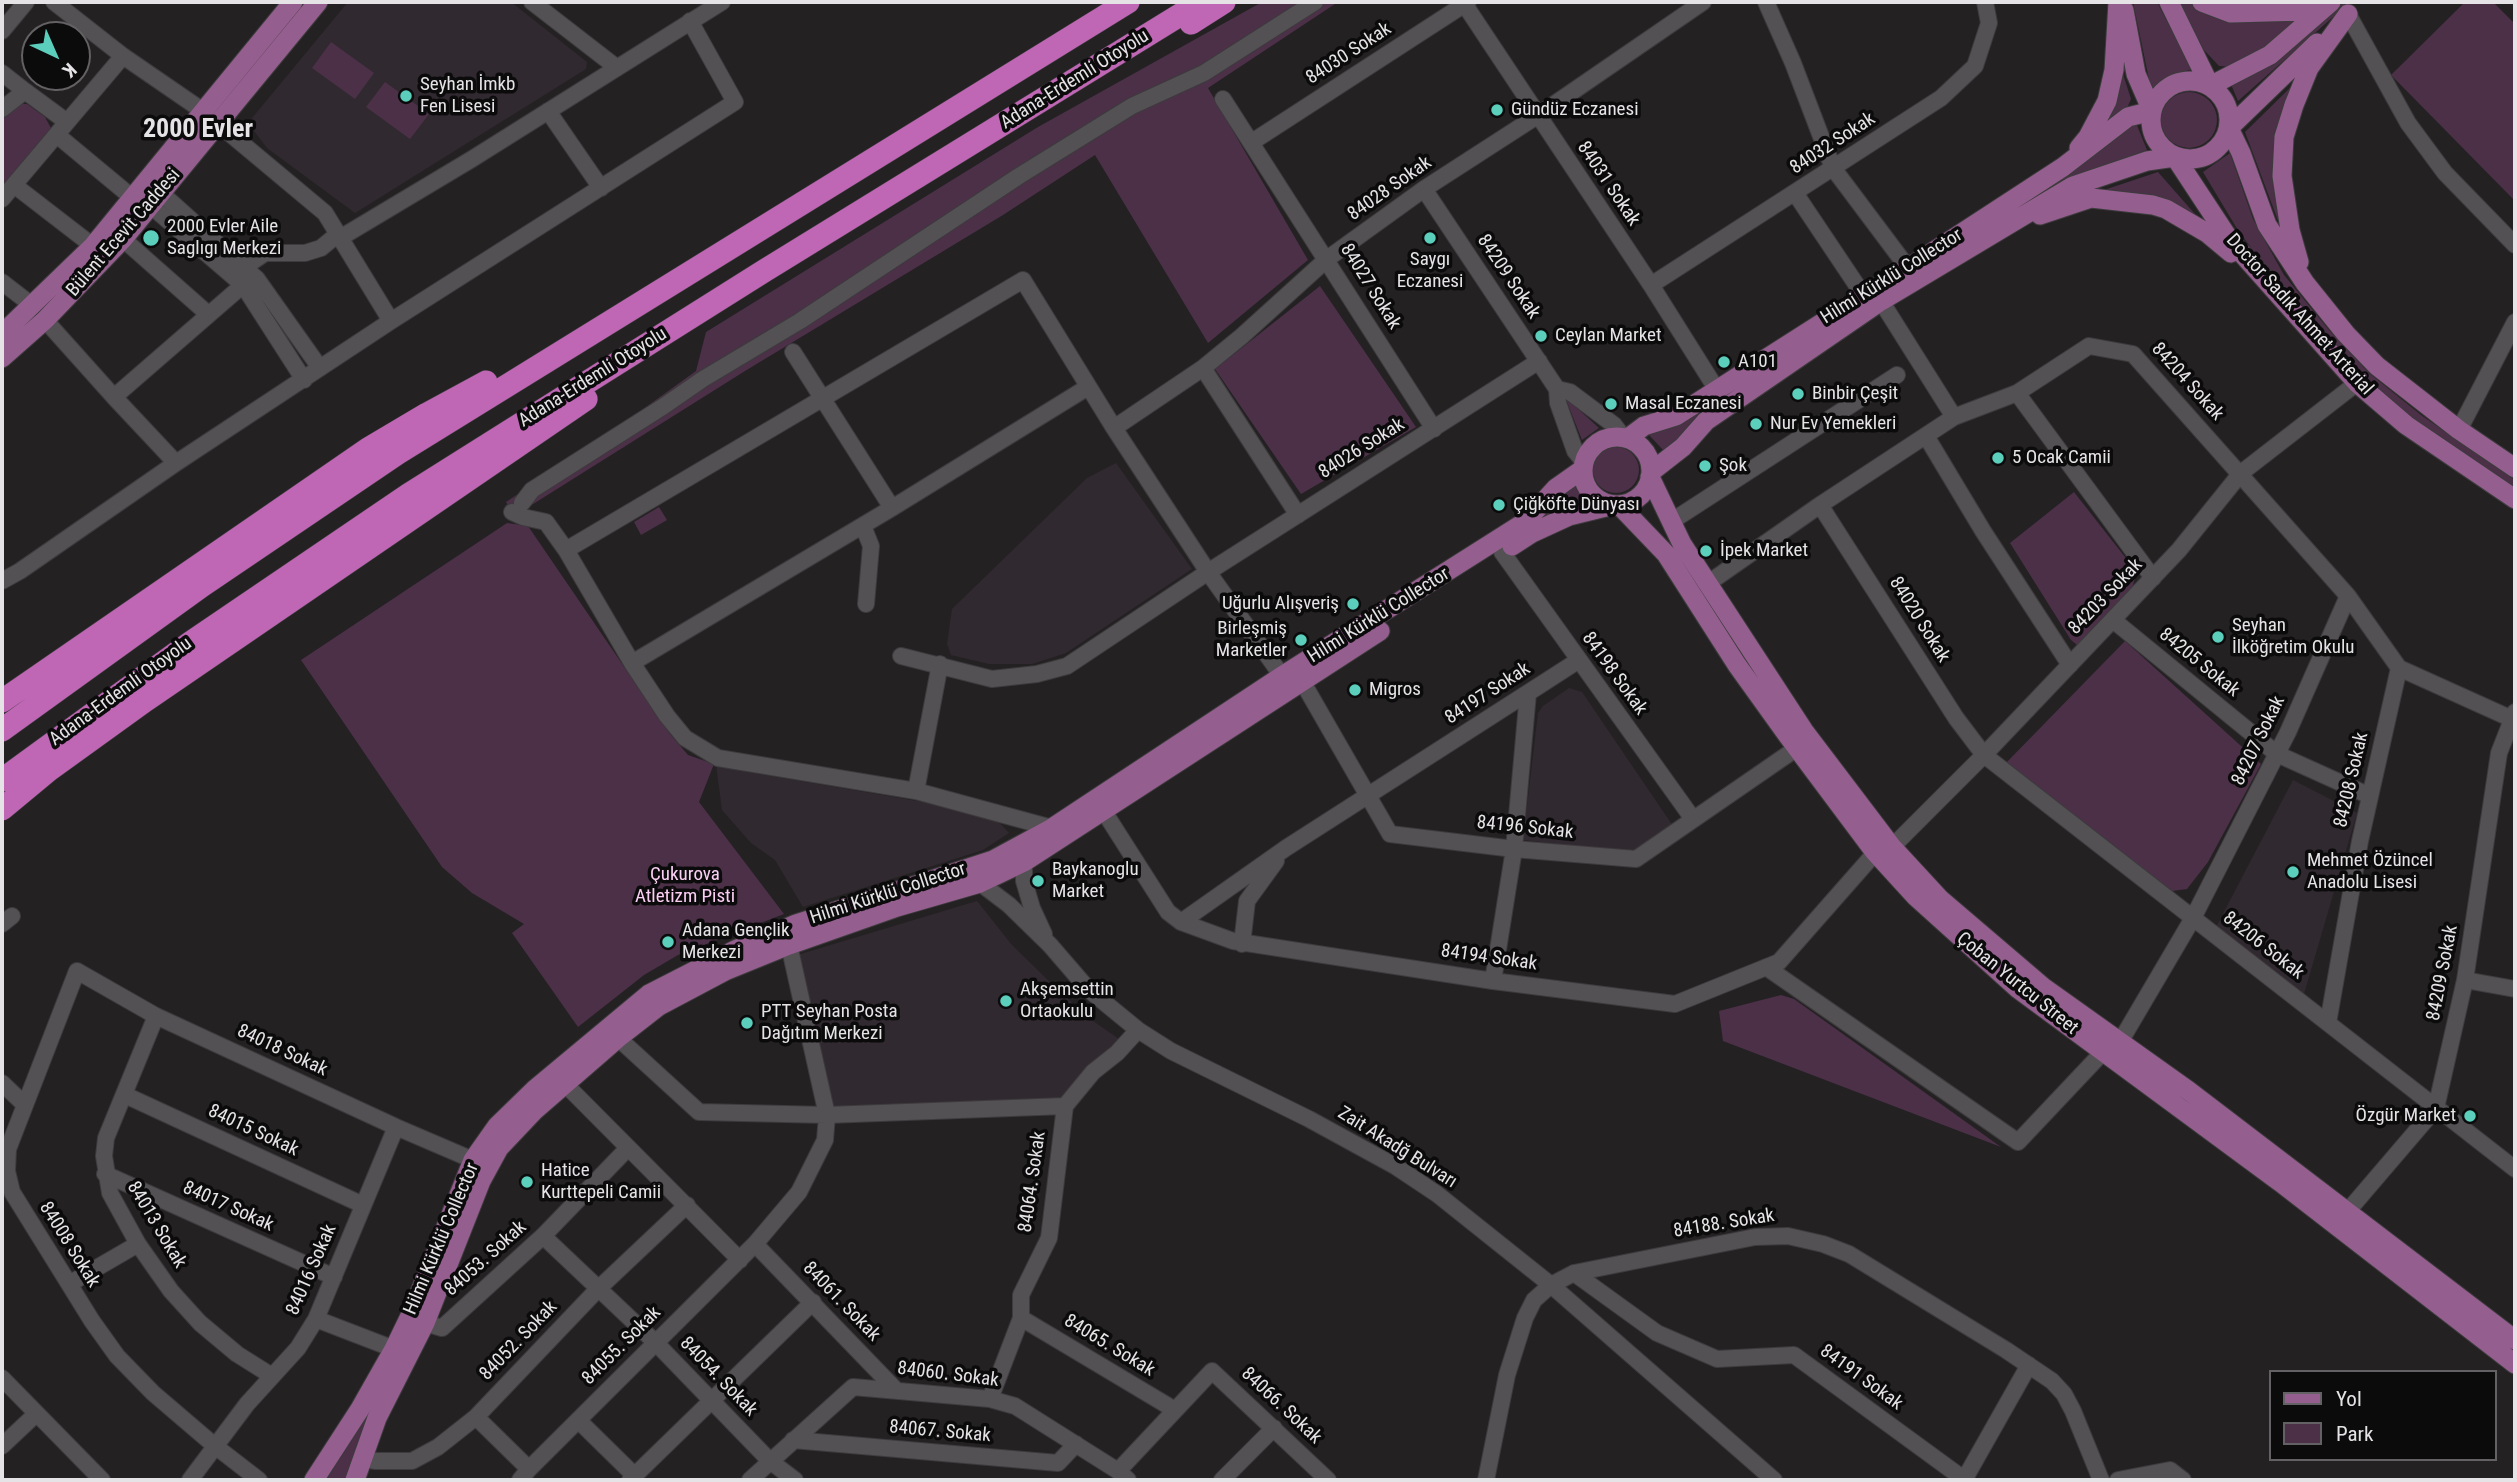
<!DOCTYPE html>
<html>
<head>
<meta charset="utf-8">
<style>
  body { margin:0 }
  #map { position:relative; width:2517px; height:1482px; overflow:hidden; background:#242123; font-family:"Roboto Condensed",sans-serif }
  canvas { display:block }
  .frame { position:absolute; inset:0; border:4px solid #e5e3e5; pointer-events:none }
  .legend { position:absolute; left:2269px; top:1370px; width:228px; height:91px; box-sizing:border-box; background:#0c0b0c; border:2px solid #636163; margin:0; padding:9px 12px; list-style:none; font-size:21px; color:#e5e3e5 }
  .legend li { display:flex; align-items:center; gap:14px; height:35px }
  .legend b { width:35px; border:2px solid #636163 }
  .north { position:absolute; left:21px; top:21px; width:70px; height:70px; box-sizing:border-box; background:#0c0b0c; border:2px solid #636163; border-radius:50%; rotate:136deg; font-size:19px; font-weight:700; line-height:28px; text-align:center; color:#e5e3e5 }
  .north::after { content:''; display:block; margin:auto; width:24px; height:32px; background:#5bcebc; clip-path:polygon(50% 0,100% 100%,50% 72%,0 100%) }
</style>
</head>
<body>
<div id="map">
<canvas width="2517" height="1482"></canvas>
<div class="frame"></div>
<ul class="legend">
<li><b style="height:9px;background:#945e8e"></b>Yol</li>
<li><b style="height:19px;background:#4b3047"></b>Park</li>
</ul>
<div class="north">K</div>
</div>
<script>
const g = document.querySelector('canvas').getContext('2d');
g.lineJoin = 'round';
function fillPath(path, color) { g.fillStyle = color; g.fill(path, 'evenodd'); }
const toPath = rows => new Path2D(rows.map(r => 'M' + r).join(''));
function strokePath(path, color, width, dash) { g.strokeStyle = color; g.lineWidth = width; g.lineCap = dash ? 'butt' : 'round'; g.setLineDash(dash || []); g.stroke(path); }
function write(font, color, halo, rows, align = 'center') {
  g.font = font + ' "Roboto Condensed",sans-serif'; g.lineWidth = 7; g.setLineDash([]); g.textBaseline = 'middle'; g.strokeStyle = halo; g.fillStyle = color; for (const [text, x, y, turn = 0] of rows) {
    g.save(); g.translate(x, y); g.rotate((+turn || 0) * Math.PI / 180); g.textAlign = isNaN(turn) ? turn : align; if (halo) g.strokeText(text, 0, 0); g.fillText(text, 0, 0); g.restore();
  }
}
fillPath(toPath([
  [348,2,511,2,587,62,586,69,355,213,267,148,248,123],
  [1116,463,1192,569,1066,653,1032,664,989,664,951,655,947,644,952,609,1087,478],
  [1569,688,1582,692,1673,826,1634,853,1523,840,1538,713,1543,706],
  [716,764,747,772,976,811,997,820,1009,833,983,850,803,907,775,860,751,843,722,810],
  [2293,780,2357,813,2304,994,2214,931],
  [977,901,1012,945,1054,986,1086,1016,1126,1044,1061,1107,832,1115,794,956]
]), '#312930');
fillPath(toPath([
  [1262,2,1338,2,1208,88,1308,260,1208,343,1095,155,1003,215,745,371,522,511,511,511,506,502,617,428,696,371,706,332,1038,127],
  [2133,2,2157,2,2192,69,2172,76,2151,89],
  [2178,2,2189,2,2198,9,2301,19,2265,50,2233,67,2219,66,2204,50],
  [2342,2,2350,2,2238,101,2230,82,2324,19],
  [2465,2,2493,2,2515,24,2515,201,2391,75],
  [331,42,374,73,355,99,312,68],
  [2122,71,2131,99,2128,106,2116,121,2096,135],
  [385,82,429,114,410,139,366,107],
  [2293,85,2283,234,2245,132],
  '2161 120a28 28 0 1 1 56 0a28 28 0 1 1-56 0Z',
  [19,104,27,104,45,117,52,130,2,189,2,119],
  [2136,123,2147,150,2070,178,1703,415,1664,451,1649,435,1702,412,1918,269,2068,175],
  [2230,153,2253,219,2284,275,2329,330,2369,373,2421,415,2515,480,2515,488,2415,422,2364,377,2287,298,2236,227,2203,172],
  [2158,172,2209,230,2092,194],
  [1320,286,1416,427,1301,494,1215,369],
  [1565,397,1599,428,1582,440],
  '1593 470a23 23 0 1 1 46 0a23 23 0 1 1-46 0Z',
  [1574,484,1585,503,1535,525,1023,856,992,871,784,939,709,972,649,1005,589,1054,513,1122,483,1161,417,1323,358,1441,347,1480,325,1480,381,1386,414,1322,471,1181,480,1159,493,1141,510,1120,648,1002,708,970,783,936,991,868,1022,853,1533,522],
  [2074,492,2125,557,2135,577,2130,598,2088,642,2077,645,2071,640,2010,543],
  [659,507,667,520,641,535,634,522],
  [507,523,528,526,670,734,688,755,714,764,699,802,784,914,678,955,644,975,578,1027,512,933,524,924,472,893,442,867,301,660],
  [2125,641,2261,764,2208,862,2187,889,2172,891,2005,764],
  [1781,995,1794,999,2001,1147,1723,1041,1719,1011]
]), '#4b3047');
const minor = toPath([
  [54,2,123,56,203,111,325,213,391,321],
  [532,2,616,67],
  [1463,2,1651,285,1717,390],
  [1766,2,1793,63,1833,168,1908,268],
  [2348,14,2408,123,2445,173,2515,245],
  [2,31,26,2],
  [2,73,25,91,2,109],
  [25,91,67,122],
  [1223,99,1434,429],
  [548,111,601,188],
  [57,135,134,199],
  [1252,142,1468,2],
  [14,185,93,246],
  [1424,189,1557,389,1558,403,1575,451,1584,462],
  [161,193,257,279,320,368],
  [1795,193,1864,296],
  [2,199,123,56],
  [151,206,243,285,304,380],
  [340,238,472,159,722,2],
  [123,239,208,314],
  [2,282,33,306],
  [1651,285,1941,98,1975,66,1989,23,1985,2],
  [45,320,114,397,243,285,246,266,265,253,305,253,321,248,338,234],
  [793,352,892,508],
  [1203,368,1298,515],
  [1557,389,1570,392,1614,425,1624,438],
  [2017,393,2089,346,2133,354,2348,596,2288,732,2193,918,2120,1042],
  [114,397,176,463],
  [1954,417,2017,393,2153,578],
  [1114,428,1203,368,1242,336,1327,259,1424,189,1537,116,1703,2],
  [2459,430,2515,322],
  [1926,436,1983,531,2070,665],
  [522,503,532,490,664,406,703,379,800,321,1019,176,1132,106,1204,73,1315,2],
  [1820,505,1956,718,1984,755,2515,1169],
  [512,512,523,517,546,522,566,550,632,663,667,716,685,738,718,758,916,791,1052,828],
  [1672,521,1897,375],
  [863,526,871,546,866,604],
  [566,550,1023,280,1114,428,1208,572,1282,676],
  [1502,552,1693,819],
  [2,581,20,571,176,463,391,321,735,102,690,21],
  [1707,584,1820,505,1954,417,1881,301],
  [2348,596,2399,668],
  [2113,620,2277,754,2370,796],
  [901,656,992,679,1037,674,1067,666,1208,572,1539,361],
  [632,663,892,508,1088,387],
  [2399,668,2512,719],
  [1302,681,1390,834,1514,849,1636,859,1797,748],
  [916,791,940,664],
  [1103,810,1168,912,1181,922,1233,941,1493,981,1675,1004,1779,962,1875,853],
  [1892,847,1984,755,2179,550,2241,473,2357,383],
  [1024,862,1024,881,1032,908,1044,934],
  [980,883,1009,905,1050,945,1088,989,1138,1030,1171,1051,1309,1119,1395,1166,1437,1194,1551,1285,1774,1480],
  [1181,922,1286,848,1579,660,1528,693,1514,849,1493,981],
  [2,924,12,916],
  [1242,944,1247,901,1276,861],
  [1766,967,2018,1142,2103,1052],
  [2465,980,2515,989],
  [156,1016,106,1138,104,1156,110,1193,138,1244,171,1291,200,1323,237,1354,272,1376],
  [2328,1023,2360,841,2399,668],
  [618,1038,699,1112,827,1115,1065,1106],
  [2,1083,25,1105],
  [565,1084,740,1260],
  [125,1095,363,1205],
  [105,1174,334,1277],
  [2347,1212,2436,1108,2465,980,2499,753,2515,712],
  [543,1236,655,1342,770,1461,795,1480],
  [755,1244,896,1390],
  [1574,1273,1657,1333,1717,1359,1794,1355,1965,1480],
  [69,1284,138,1244],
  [1021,1318,1175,1410],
  [316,1319,394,1349],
  [425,1323,442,1328,543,1236,628,1148],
  [2,1378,102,1480],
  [990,1399,1021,1318,1021,1295,1049,1238,1065,1106,1093,1072,1117,1053,1138,1030],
  [476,1417,529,1469],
  [578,1420,634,1475],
  [793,1440,1058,1463,1076,1444],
  [2,1446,36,1414],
  [362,1459,376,1461,412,1461,438,1447,476,1417,598,1289,687,1205],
  [1118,1471,1212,1371,1328,1480],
  [190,1480,247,1404,298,1348,316,1319,396,1127],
  [259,1480,215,1446,153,1393,117,1356,92,1321,12,1192,7,1171,8,1149,77,971,156,1016,396,1127,473,1160],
  [520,1480,529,1469,755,1244,799,1192,825,1140,827,1115,789,945],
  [630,1480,813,1302],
  [750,1480,853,1387,990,1399,1015,1406,1118,1471,1128,1480],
  [1222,1480,1274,1428],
  [1486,1480,1507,1375,1525,1318,1534,1300,1551,1285,1574,1273,1755,1237,1788,1236,1823,1244,1849,1254,2006,1350,2052,1381,2064,1394,2073,1411,2101,1480],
  [1964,1480,2029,1365],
  [2118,1480,2170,1470,2183,1480]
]);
const major = toPath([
  [2169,2,2210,86],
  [2202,2,2231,13,2304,11,2322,2],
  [2124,10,2136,74,2152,111],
  '2151 120a39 39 0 1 1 78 0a39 39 0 1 1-78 0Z',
  [2210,86,2270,55,2331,2],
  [2229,128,2241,153,2267,225,2305,283,2346,334,2377,366,2459,430,2515,468],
  [2229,128,2317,43],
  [2079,148,2088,137,2107,101,2114,70,2118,2],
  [2175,157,2229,239,2357,383,2406,425,2515,499],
  [2040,215,2091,198,2153,205,2166,209,2207,233,2231,253],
  [2299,262,2290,230,2282,176,2284,137,2294,105,2309,68,2348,14],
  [2,334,93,246,293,2],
  [2,358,45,320,123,239,318,2],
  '1583 471a34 34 0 1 1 68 0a34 34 0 1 1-68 0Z',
  [1628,438,1644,426,1676,416,1908,268,2063,167,2128,117,2152,111],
  [1651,472,1683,447,1706,421,1881,301,2073,186,2147,161,2175,157],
  [1650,477,1682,544,1804,731,1892,847,1940,899,2043,987,2189,1091,2515,1340],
  [1619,505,1666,554,1737,665,1788,736,1874,851,1916,897,2017,988,2280,1182,2515,1364],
  [1512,546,1532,533,1569,516,1614,505],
  [314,1480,360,1409,394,1349,411,1314,473,1160,497,1126,535,1089,649,994,735,950,796,924,993,860,1052,828,1282,676,1525,522,1556,488,1583,469],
  [355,1480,377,1418,425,1323,481,1181,499,1148,535,1110,618,1038,659,1006,725,971,789,945,897,907,980,883,1024,862,1380,631]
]);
const highway = toPath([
  [1191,23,1224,2],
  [2,701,368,449,427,414,486,382],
  [2,730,203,585,398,453,1128,2],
  [2,780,190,643,408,495,764,271,1201,2],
  [2,809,49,770,146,700,586,399]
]);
strokePath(minor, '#3d3b3d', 18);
strokePath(major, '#3d3b3d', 21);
strokePath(highway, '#3d3b3d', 24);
strokePath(minor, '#545154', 16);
strokePath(major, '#945e8e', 19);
strokePath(highway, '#bf66b5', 23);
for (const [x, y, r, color] of [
  [406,96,7,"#5bcebc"],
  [1497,110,7,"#5bcebc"],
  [151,238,9,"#5bcebc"],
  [1430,238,7,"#5bcebc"],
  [1541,336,7,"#5bcebc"],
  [1724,362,7,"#5bcebc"],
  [1798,394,7,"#5bcebc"],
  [1611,404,7,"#5bcebc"],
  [1756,424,7,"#5bcebc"],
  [1998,458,7,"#5bcebc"],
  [1705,466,7,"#5bcebc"],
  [1499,505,7,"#5bcebc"],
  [1706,551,7,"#5bcebc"],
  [1353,604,7,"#5bcebc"],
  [2218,637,7,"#5bcebc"],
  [1301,640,7,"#5bcebc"],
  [1355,690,7,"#5bcebc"],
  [2293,872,7,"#5bcebc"],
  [1038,881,7,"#5bcebc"],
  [668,942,7,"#5bcebc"],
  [1006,1001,7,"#5bcebc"],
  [747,1023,7,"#5bcebc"],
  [2470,1116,7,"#5bcebc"],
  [527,1182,7,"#5bcebc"]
]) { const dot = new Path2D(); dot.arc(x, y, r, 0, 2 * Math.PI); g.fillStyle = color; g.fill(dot); strokePath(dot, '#0c0b0c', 2.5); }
write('19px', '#e5e3e5', '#0c0b0c', [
  ["84030 Sokak",1349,54,-33],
  ["Adana-Erdemli Otoyolu",1075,80,-32],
  ["84032 Sokak",1833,144,-33],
  ["84031 Sokak",1608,184,56],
  ["84028 Sokak",1390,189,-35],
  ["Bülent Ecevit Caddesi",124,233,-49],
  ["84209 Sokak",1508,277,56],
  ["Hilmi Kürklü Collector",1892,277,-32],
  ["84027 Sokak",1370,287,58],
  ["Doctor Sadık Ahmet Arterial",2299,315,48],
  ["Adana-Erdemli Otoyolu",593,378,-32],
  ["84204 Sokak",2187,382,48],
  ["84026 Sokak",1362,449,-32],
  ["84203 Sokak",2106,597,-46],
  ["Hilmi Kürklü Collector",1379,616,-32],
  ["84020 Sokak",1919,620,58],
  ["84205 Sokak",2199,663,39],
  ["84198 Sokak",1614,674,54],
  ["Adana-Erdemli Otoyolu",121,692,-36],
  ["84197 Sokak",1488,694,-33],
  ["84207 Sokak",2259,741,-64],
  ["84208 Sokak",2352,780,-77],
  ["84196 Sokak",1525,828,6],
  ["Hilmi Kürklü Collector",888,894,-18],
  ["84206 Sokak",2263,946,38],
  ["84194 Sokak",1489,958,8],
  ["84209 Sokak",2443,973,-79],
  ["Çoban Yurtcu Street",2017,984,39],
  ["84018 Sokak",282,1051,25],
  ["84015 Sokak",253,1131,25],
  ["Zait Akadğ Bulvarı",1397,1148,32],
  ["84064. Sokak",1033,1182,-82],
  ["84017 Sokak",228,1207,24],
  ["84188. Sokak",1724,1224,-9],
  ["84013 Sokak",156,1225,59],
  ["Hilmi Kürklü Collector",442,1239,-67],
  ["84008 Sokak",69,1245,58],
  ["84053. Sokak",486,1259,-42],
  ["84016 Sokak",312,1270,-66],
  ["84061. Sokak",841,1302,46],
  ["84052. Sokak",519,1341,-46],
  ["84055. Sokak",622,1346,-45],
  ["84065. Sokak",1109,1346,31],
  ["84060. Sokak",948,1375,7],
  ["84054. Sokak",718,1377,46],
  ["84191 Sokak",1861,1378,36],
  ["84066. Sokak",1281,1406,43],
  ["84067. Sokak",940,1432,5]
]);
write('19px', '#e5e3e5', '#0c0b0c', [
  ["Seyhan İmkb",420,85],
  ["Fen Lisesi",420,107],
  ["Gündüz Eczanesi",1511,110],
  ["2000 Evler Aile",167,227],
  ["Saglıgı Merkezi",167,249],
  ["Saygı",1430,260,"center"],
  ["Eczanesi",1430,282,"center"],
  ["Ceylan Market",1555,336],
  ["A101",1738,362],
  ["Binbir Çeşit",1812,394],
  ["Masal Eczanesi",1625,404],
  ["Nur Ev Yemekleri",1770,424],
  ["5 Ocak Camii",2012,458],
  ["Şok",1719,466],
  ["Çiğköfte Dünyası",1513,505],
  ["İpek Market",1720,551],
  ["Uğurlu Alışveriş",1339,604,"right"],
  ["Seyhan",2232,626],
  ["İlköğretim Okulu",2232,648],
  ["Birleşmiş",1287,629,"right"],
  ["Marketler",1287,651,"right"],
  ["Migros",1369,690],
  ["Mehmet Özüncel",2307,861],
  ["Anadolu Lisesi",2307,883],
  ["Baykanoglu",1052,870],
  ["Market",1052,892],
  ["Adana Gençlik",682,931],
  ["Merkezi",682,953],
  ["Akşemsettin",1020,990],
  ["Ortaokulu",1020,1012],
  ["PTT Seyhan Posta",761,1012],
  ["Dağıtım Merkezi",761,1034],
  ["Özgür Market",2456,1116,"right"],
  ["Hatice",541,1171],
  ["Kurttepeli Camii",541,1193]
], 'left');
write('19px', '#fbcff4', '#0c0b0c', [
  ["Çukurova",685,875],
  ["Atletizm Pisti",685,897]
]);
write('bold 26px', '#e5e3e5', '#0c0b0c', [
  ["2000 Evler",198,130]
]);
</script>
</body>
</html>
